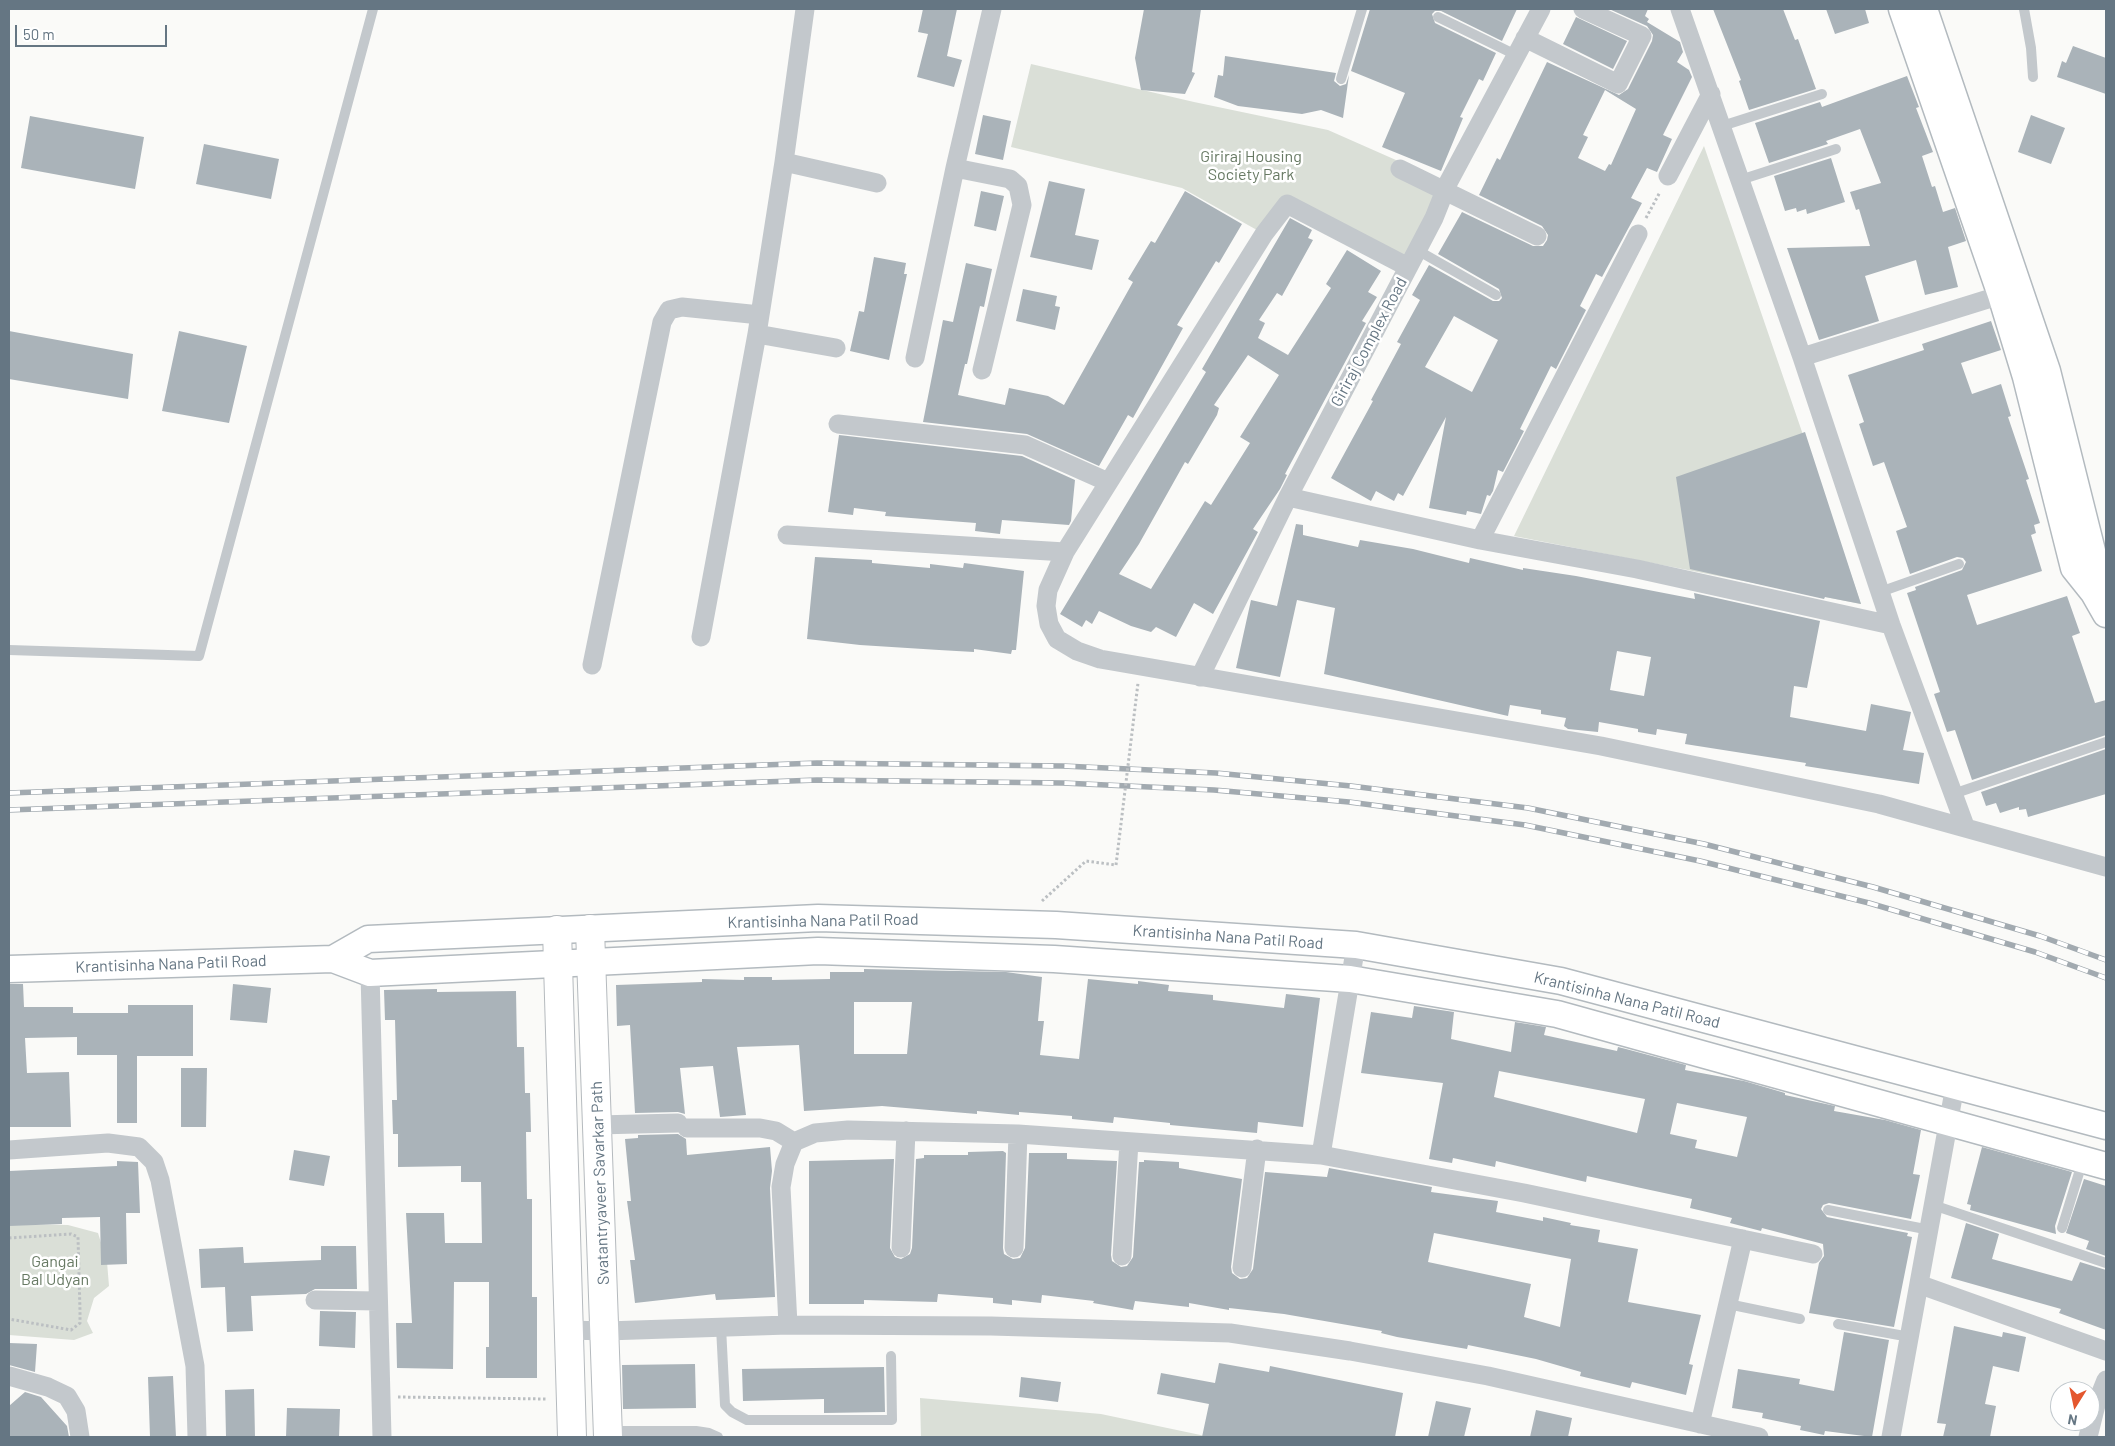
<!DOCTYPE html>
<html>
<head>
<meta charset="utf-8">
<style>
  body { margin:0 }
  #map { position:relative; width:2115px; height:1446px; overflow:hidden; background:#fafaf8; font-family:Barlow,sans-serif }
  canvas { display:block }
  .frame { position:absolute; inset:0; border:10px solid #657683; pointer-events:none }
  .north { position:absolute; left:2050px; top:1381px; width:50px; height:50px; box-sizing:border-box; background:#fff; border:1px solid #c1c8cd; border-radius:50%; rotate:190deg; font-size:14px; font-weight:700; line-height:20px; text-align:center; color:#657683 }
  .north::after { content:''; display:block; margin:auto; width:18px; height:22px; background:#e4572e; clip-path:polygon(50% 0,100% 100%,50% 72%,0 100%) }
  .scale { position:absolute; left:15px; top:25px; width:152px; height:22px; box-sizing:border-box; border:2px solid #657683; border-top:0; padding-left:6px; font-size:15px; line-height:18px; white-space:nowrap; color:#657683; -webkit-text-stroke:4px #fff; paint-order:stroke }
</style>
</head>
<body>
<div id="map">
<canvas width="2115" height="1446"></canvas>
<div class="frame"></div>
<div class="north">N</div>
<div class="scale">50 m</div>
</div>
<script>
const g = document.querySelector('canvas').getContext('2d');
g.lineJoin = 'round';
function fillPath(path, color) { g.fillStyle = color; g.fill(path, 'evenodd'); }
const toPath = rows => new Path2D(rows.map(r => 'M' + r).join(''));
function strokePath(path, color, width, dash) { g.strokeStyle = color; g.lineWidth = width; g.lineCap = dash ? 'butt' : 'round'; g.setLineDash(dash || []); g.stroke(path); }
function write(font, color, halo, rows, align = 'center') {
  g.font = font + ' Barlow,sans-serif'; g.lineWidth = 5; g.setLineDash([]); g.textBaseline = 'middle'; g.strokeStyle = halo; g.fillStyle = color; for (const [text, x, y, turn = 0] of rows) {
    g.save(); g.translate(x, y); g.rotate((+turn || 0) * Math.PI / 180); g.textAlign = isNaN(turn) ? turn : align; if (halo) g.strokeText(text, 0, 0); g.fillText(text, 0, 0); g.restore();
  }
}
fillPath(toPath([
  [1031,64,1194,102,1328,130,1448,183,1408,267,1287,204,1264,234,1182,188,1011,147],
  [1704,146,1861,604,1514,536],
  [9,1224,68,1225,98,1233,107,1262,109,1286,94,1298,87,1321,93,1333,74,1340,9,1335],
  [920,1398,1101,1414,1210,1437,921,1437]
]), '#dadfd7');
fillPath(toPath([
  [923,9,957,9,947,56,962,60,954,87,917,77,928,34,918,32],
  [1144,9,1201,9,1192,72,1195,73,1185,94,1141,90,1135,58],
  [1370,9,1517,9,1502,41,1441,11,1435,11,1432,14,1435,23,1496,53,1483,81,1479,79,1460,117,1463,118,1441,171,1382,147,1405,93,1351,71],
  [1609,9,1648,9,1645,16,1649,19,1647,22,1680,42,1683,52,1677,62,1689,70,1692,77,1663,135,1672,139,1657,172,1647,168,1631,198,1642,203,1602,277,1596,274,1580,306,1586,310,1556,369,1551,366,1520,429,1524,431,1503,472,1498,470,1493,491,1490,496,1487,495,1481,514,1467,511,1466,515,1429,508,1446,417,1403,496,1398,493,1394,501,1376,491,1371,501,1331,478,1373,401,1371,400,1401,344,1397,342,1420,300,1412,295,1429,265,1493,301,1499,301,1502,298,1499,289,1438,254,1462,212,1533,246,1543,246,1547,240,1548,235,1542,226,1479,195,1497,158,1500,160,1547,62,1619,95,1628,89,1652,41,1653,35,1647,26],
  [1605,90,1636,109,1611,165,1609,164,1605,171,1578,158,1588,137,1583,135],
  [1454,316,1498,340,1472,392,1425,367],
  [1713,9,1783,9,1795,40,1798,39,1816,89,1749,110,1739,81,1741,80],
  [1826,9,1865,9,1869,23,1835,34],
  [1576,17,1627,41,1613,69,1563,44],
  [2073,46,2106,58,2106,94,2057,77,2062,61,2066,63],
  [1225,56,1336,73,1334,81,1340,86,1346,84,1349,75,1343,118,1321,110,1302,114,1238,106,1214,97,1218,75,1223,76],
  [1907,76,1919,107,1916,108,1933,152,1922,156,1932,187,1935,186,1943,212,1955,208,1966,241,1948,247,1958,287,1925,295,1916,260,1865,276,1879,321,1819,340,1787,248,1870,246,1859,209,1856,210,1850,192,1881,183,1860,129,1826,141,1828,144,1769,163,1755,123,1820,102,1822,107],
  [983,115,1011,121,1003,160,975,154],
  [2031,115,2065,128,2051,164,2018,152],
  [30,116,144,137,135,189,21,168],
  [204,144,279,159,271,199,196,184],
  [1831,158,1845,202,1807,214,1806,209,1797,212,1796,208,1785,211,1774,176],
  [1049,181,1085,189,1075,235,1099,240,1092,270,1030,257],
  [981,191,1004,196,996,231,974,226],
  [1185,191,1242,224,1219,263,1216,261,1177,325,1183,328,1133,418,1128,415,1099,466,1027,434,923,422,943,320,953,322,966,263,992,269,984,307,980,306,967,364,965,364,958,395,1005,405,1009,388,1048,396,1064,405,1133,282,1128,279,1151,241,1155,243],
  [1290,218,1312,230,1308,238,1313,240,1282,296,1277,293,1259,320,1265,323,1258,338,1288,355,1331,288,1326,284,1347,250,1381,271,1368,292,1377,297,1362,321,1366,323,1285,474,1287,475,1280,489,1253,529,1258,532,1213,614,1194,603,1176,637,1156,627,1151,632,1131,626,1099,611,1092,624,1086,620,1082,627,1060,614,1206,372,1202,369],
  [1248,355,1279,375,1240,437,1250,443,1211,505,1205,501,1151,589,1119,574,1139,544,1185,462,1188,464,1217,415,1219,408,1214,405],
  [874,257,906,263,904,274,907,274,889,360,850,351,859,311,864,312],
  [1023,289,1057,296,1055,306,1060,307,1055,330,1016,321],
  [1991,321,2001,350,1961,363,1972,394,2001,384,2011,416,2008,417,2029,479,2026,480,2040,523,2034,525,2036,533,2031,535,2042,571,1967,595,1977,625,2067,596,2080,633,2072,636,2095,703,2106,700,2106,735,1972,780,1955,730,1947,732,1934,694,1940,692,1907,593,1916,590,1915,587,1962,570,1966,562,1963,558,1957,557,1910,574,1896,531,1907,527,1884,462,1873,466,1859,424,1864,422,1848,375,1924,350,1922,344],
  [9,331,133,354,128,399,9,379],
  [179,331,247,346,229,423,162,411],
  [1805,432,1861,604,1825,597,1824,599,1690,569,1676,477],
  [839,435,1022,456,1075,480,1071,521,1069,525,1002,520,1000,534,975,531,976,523,885,516,886,512,854,508,853,515,828,512],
  [1296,524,1303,525,1303,535,1358,547,1360,540,1413,549,1469,563,1470,558,1523,570,1523,568,1576,576,1695,599,1694,593,1820,621,1807,688,1794,686,1790,717,1866,731,1871,704,1911,712,1903,750,1924,753,1919,784,1805,766,1806,763,1685,744,1687,734,1657,729,1656,735,1638,732,1638,729,1599,722,1598,732,1568,729,1564,726,1566,718,1541,714,1541,710,1510,705,1508,716,1324,674,1335,608,1297,600,1280,677,1236,668,1251,600,1277,606],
  [1617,651,1651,657,1644,696,1610,690],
  [815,557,872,560,872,563,930,568,930,564,963,568,964,563,1024,571,1016,650,1012,650,1011,654,974,649,974,652,939,650,860,645,807,639],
  [2106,749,2106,794,2028,817,2026,809,2019,810,2019,807,2000,813,1996,803,1986,806,1981,792],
  [864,969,1006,972,1042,977,1038,1021,1044,1021,1040,1055,1079,1059,1088,979,1138,984,1138,981,1169,985,1168,991,1213,995,1213,1000,1284,1008,1286,994,1320,998,1303,1127,1258,1122,1257,1133,1170,1125,1170,1123,1114,1117,1113,1123,1072,1119,1072,1116,1019,1112,1019,1115,977,1111,977,1114,882,1106,804,1111,799,1045,737,1047,746,1115,720,1117,713,1066,680,1068,685,1114,678,1112,635,1113,630,1025,617,1026,616,985,702,982,702,979,744,980,744,977,772,977,772,980,830,979,830,972,864,972],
  [854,1002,912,1002,907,1054,854,1054],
  [9,984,23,984,24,1007,73,1007,73,1013,128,1013,128,1005,193,1005,193,1056,137,1056,137,1123,117,1123,117,1055,77,1055,77,1037,25,1038,27,1073,69,1072,71,1127,9,1127],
  [233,984,271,988,267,1023,230,1020],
  [437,989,437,992,516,991,517,1047,524,1047,525,1093,530,1093,531,1132,526,1132,527,1199,532,1199,532,1297,537,1297,537,1378,486,1378,486,1347,489,1347,489,1282,454,1282,453,1369,397,1368,396,1323,412,1323,406,1213,444,1213,445,1243,482,1243,481,1182,461,1182,461,1166,398,1167,398,1134,393,1134,392,1100,397,1100,395,1020,385,1020,384,990],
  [1414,1006,1454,1012,1451,1039,1511,1052,1515,1022,1546,1027,1544,1035,1617,1051,1618,1047,1626,1049,1686,1065,1685,1070,1744,1081,1785,1093,1785,1095,1835,1106,1834,1111,1885,1120,1921,1130,1913,1174,1920,1175,1911,1219,1829,1203,1823,1205,1821,1209,1827,1217,1908,1233,1907,1236,1912,1237,1894,1327,1809,1313,1819,1263,1824,1256,1823,1244,1762,1228,1761,1231,1730,1223,1732,1218,1690,1208,1692,1199,1641,1188,1587,1176,1586,1182,1496,1161,1495,1167,1453,1158,1452,1163,1429,1159,1443,1083,1361,1073,1371,1012,1412,1018],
  [1499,1071,1645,1099,1637,1133,1494,1097],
  [1677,1103,1747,1117,1737,1157,1695,1148,1697,1140,1670,1134],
  [181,1068,207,1068,206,1127,181,1127],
  [678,1134,686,1139,687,1155,770,1147,772,1171,770,1188,775,1297,716,1300,715,1294,635,1303,630,1260,635,1260,627,1201,631,1201,625,1139,638,1138,638,1135],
  [1982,1147,2072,1172,2055,1226,2056,1234,1970,1210,1971,1205,1967,1204],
  [294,1150,330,1156,324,1186,289,1180],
  [1003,1151,1006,1153,1003,1248,1004,1254,1013,1259,1020,1258,1025,1248,1029,1153,1067,1153,1067,1159,1117,1161,1111,1255,1112,1261,1121,1267,1127,1266,1133,1257,1139,1162,1144,1162,1144,1160,1179,1162,1179,1168,1242,1179,1231,1267,1232,1273,1240,1279,1247,1278,1253,1269,1265,1172,1327,1177,1329,1168,1432,1187,1431,1192,1498,1201,1496,1212,1543,1221,1543,1217,1571,1223,1570,1225,1600,1230,1598,1242,1638,1249,1628,1302,1701,1315,1689,1364,1693,1365,1686,1395,1632,1382,1630,1388,1580,1376,1581,1372,1536,1359,1468,1345,1467,1349,1397,1337,1381,1333,1382,1331,1284,1314,1229,1308,1229,1310,1189,1303,1189,1307,1135,1301,1133,1310,1093,1303,1094,1301,1042,1295,1041,1303,1012,1300,1012,1305,993,1303,993,1298,938,1294,937,1302,864,1300,864,1304,809,1304,809,1161,894,1159,890,1248,895,1257,901,1259,910,1254,912,1248,916,1159,924,1158,924,1155,968,1155,968,1152],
  [1434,1233,1571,1259,1560,1327,1524,1317,1531,1284,1428,1262],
  [117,1161,138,1162,140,1213,126,1213,127,1264,101,1265,100,1217,62,1218,62,1224,9,1226,9,1171,117,1166],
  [2084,1179,2106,1186,2106,1256,2086,1249,2089,1241,2066,1233],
  [1966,1223,1999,1234,1992,1259,2072,1281,2080,1262,2106,1270,2106,1330,2059,1313,2061,1309,1951,1278],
  [321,1246,356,1246,357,1289,315,1289,306,1294,251,1296,253,1331,227,1332,225,1287,201,1288,199,1249,243,1247,244,1263,321,1260],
  [320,1311,356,1312,355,1348,319,1346],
  [1954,1326,2002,1337,2003,1332,2026,1337,2019,1372,1993,1366,1985,1404,1996,1406,1990,1437,1943,1437,1946,1424,1937,1423],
  [1844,1332,1889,1340,1872,1437,1825,1431,1824,1435,1800,1430,1801,1426,1762,1418,1763,1413,1732,1408,1738,1369,1800,1379,1799,1384,1834,1391],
  [9,1343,37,1344,35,1372,9,1365],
  [1219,1363,1269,1372,1270,1366,1403,1393,1395,1437,1202,1437,1209,1404,1157,1394,1161,1373,1215,1383],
  [695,1364,696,1408,623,1409,622,1365],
  [884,1367,885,1412,824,1413,824,1399,743,1401,742,1369],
  [173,1376,176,1437,150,1437,148,1377],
  [1021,1377,1061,1382,1058,1402,1019,1397],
  [254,1389,255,1437,226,1437,225,1390],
  [25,1392,41,1397,67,1426,69,1437,9,1437,9,1406],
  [1436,1401,1471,1408,1464,1437,1428,1437],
  [287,1408,340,1409,339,1437,286,1437],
  [1536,1410,1572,1418,1568,1437,1530,1437]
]), '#aab3b9');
const secondary = toPath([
  [1902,9,2001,295,2026,377,2074,568,2094,593,2106,614],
  [1924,9,2047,371,2095,563,2094,593],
  [333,959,368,939,818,918,1056,925,1356,945,1561,981,2106,1126],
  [9,969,333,959,370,973,818,951,1054,959,1350,979,1557,1014,2106,1166]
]);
const primary = toPath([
  [590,929,608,1437],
  [557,930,572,1437]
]);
strokePath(secondary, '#b3babf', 29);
strokePath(primary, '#b5babe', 30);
strokePath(toPath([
  [1646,218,1660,192],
  [1042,901,1086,861,1116,865],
  [9,1238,71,1234,78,1237,80,1311,80,1323,71,1330,9,1319],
  [398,1397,547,1399]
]), '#bbbfc2', 3, [2.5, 2.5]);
strokePath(toPath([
  [2024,9,2031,48,2033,77],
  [1438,17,1516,55],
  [1341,79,1362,9],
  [1722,126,1822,94],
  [1740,180,1836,149],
  [1417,250,1496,295],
  [1880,592,1959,564],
  [9,650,199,656,373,9],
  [1953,794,2106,742],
  [1933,1205,2106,1263],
  [1828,1210,1930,1230],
  [2062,1228,2083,1160],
  [1728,1304,1800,1319],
  [1838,1324,1910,1337],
  [721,1327,725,1405,732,1412,747,1420,892,1420,891,1356],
  [608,1431,696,1431,709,1433,718,1437]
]), '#c3c8cc', 10);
strokePath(toPath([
  [1680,9,1802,357,1891,625,1965,826],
  [1525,38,1618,84,1642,36,1583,9],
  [784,162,877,183],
  [955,168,1010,179,1018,186,1022,205,982,370],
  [1400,169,1537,236],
  [1668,176,1711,94],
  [1408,267,1287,204,1264,234,1065,552,1048,590,1046,606,1049,624,1057,639,1077,651,1100,659,1601,746,1879,804,2106,867],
  [757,334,836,348],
  [1802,357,2001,295],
  [915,358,955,168,992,9],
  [838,424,1025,445,1108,482],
  [1288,497,1480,540,1637,569,1891,625],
  [787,535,1065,552],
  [1480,540,1638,234],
  [701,637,757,334,784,162,805,9],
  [592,665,662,322,669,310,682,307,760,315],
  [1200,677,1288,497,1434,218,1448,183,1541,9],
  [370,973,382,1437],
  [597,1125,678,1123],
  [687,1128,760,1128,776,1131,794,1142],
  [9,1150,108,1143,139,1147,154,1162,160,1180,195,1366,197,1437],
  [1321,1155,1356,945],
  [901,1248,906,1131],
  [1014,1248,1018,1134],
  [1122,1256,1129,1142],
  [1242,1268,1257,1149],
  [1921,1285,2106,1351],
  [315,1300,378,1301],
  [788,1325,781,1187,785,1164,794,1142,815,1133,848,1130,1018,1134,1321,1155,1524,1193,1813,1254],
  [568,1330,606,1331,788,1325,991,1326,1230,1333,1350,1351,1488,1376,1759,1437],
  [9,1376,48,1387,67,1396,76,1411,80,1437],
  [1700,1424,1743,1239],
  [1891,1437,1955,1086],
  [2088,1437,2096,1405,2106,1380]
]), '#c3c8cc', 19);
strokePath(secondary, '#fff', 26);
strokePath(primary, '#fff', 28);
const rail = toPath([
  [9,793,817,763,1063,766,1216,773,1351,786,1528,808,1704,844,1873,887,2040,936,2106,960],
  [9,810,817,780,1063,783,1214,790,1349,802,1525,825,1700,861,1869,903,2035,952,2106,978]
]);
strokePath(rail, '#a2aab0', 5.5);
strokePath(rail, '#fff', 4, [11]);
strokePath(toPath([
  [1116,865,1138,683]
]), '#bbbfc2', 3, [2.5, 2.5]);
write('16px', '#687a64', '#fff', [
  ["Giriraj Housing",1251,157],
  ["Society Park",1251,175],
  ["Gangai",55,1262],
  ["Bal Udyan",55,1280]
]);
write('16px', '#657683', '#fff', [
  ["Giriraj Complex Road",1369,342,-62],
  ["Krantisinha Nana Patil Road",823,921,-1],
  ["Krantisinha Nana Patil Road",1228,937,4],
  ["Krantisinha Nana Patil Road",171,964,-2],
  ["Krantisinha Nana Patil Road",1627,1000,14],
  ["Svatantryaveer Savarkar Path",600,1183,-92]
]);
</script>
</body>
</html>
